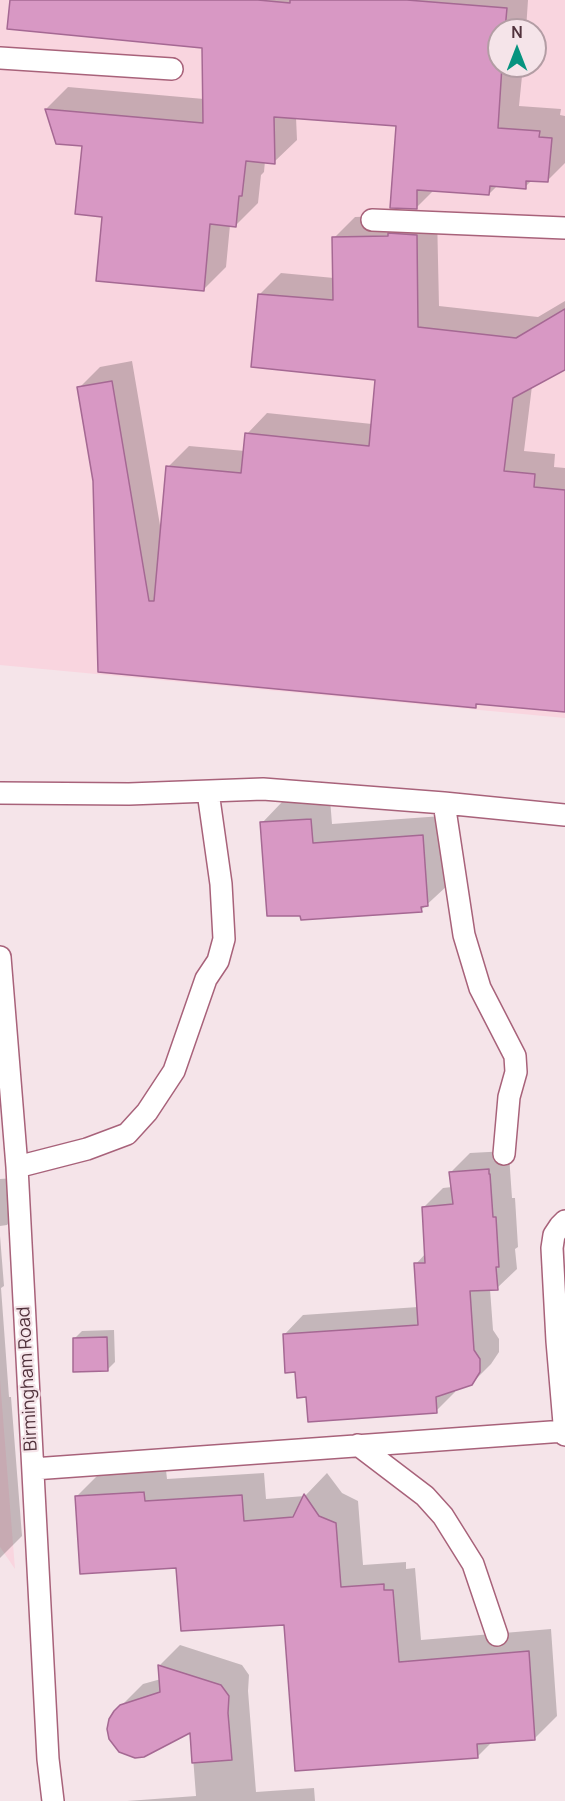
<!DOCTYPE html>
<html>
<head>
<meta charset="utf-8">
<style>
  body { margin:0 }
  #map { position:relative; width:565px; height:1801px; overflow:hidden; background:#f5e4e9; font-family:Manrope,sans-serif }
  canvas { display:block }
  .north { position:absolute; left:487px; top:18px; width:60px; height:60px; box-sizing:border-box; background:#f5e4e9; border:2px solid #b39da4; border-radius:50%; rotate:0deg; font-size:16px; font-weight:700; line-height:24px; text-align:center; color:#51323c }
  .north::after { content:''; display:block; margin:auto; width:21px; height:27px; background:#06937f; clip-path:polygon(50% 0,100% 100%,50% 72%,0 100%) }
</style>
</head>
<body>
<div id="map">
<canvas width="565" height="1801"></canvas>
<div class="north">N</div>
</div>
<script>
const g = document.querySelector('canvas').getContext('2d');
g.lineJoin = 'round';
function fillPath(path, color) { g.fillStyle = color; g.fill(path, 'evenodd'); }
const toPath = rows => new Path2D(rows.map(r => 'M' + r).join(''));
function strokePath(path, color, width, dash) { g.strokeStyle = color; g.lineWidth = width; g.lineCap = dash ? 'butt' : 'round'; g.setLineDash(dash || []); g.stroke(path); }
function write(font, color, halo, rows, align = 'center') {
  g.font = font + ' Manrope,sans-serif'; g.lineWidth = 4.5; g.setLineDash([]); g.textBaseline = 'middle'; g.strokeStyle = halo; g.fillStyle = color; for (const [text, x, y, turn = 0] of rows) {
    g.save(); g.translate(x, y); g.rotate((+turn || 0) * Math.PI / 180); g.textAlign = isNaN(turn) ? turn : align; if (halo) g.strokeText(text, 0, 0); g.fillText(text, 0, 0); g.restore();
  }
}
fillPath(toPath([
  [0,0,565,0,565,718,0,665],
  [499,30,535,30,535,66,499,66],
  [0,1379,15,1569,0,1547]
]), '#f9d5df');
fillPath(toPath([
  [11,0,528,0,526,30,499,30,499,66,523,66,519,106,561,109,560,115,565,116,565,163,547,181,532,180,525,187,498,185,489,194,434,190,416,208,397,125,296,117,297,140,274,162,265,161,264,172,261,175,258,203,236,225,230,225,226,267,204,289,104,215,83,145,57,142,46,109,68,87,204,99,203,47],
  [437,214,439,306,538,317,565,301,565,368,532,386,524,451,555,454,554,467,565,468,565,711,478,703,475,706,100,670,94,481,79,388,100,367,132,361,161,531,168,467,189,446,245,451,247,434,267,413,372,424,376,378,260,294,281,273,334,278,334,238,355,217],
  [330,799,332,824,442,816,448,885,421,910,262,823,282,802],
  [507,1151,509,1155,512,1198,515,1198,518,1247,515,1249,517,1269,497,1288,490,1289,493,1330,499,1339,499,1352,491,1364,471,1384,455,1389,455,1392,436,1411,308,1395,284,1335,303,1315,418,1307,416,1264,426,1253,424,1207,443,1188,452,1187,451,1172,470,1153],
  [29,1177,30,1202,7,1225,0,1226,0,1179],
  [0,1236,4,1286,1,1288,9,1397,11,1397,22,1536,0,1558],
  [114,1330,115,1362,107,1370,74,1339,82,1331],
  [166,1470,167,1479,264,1473,266,1499,305,1496,327,1473,342,1493,358,1501,363,1565,406,1562,406,1569,415,1568,421,1640,551,1629,557,1716,535,1738,493,1741,477,1757,286,1624,178,1566,76,1497,99,1474],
  [180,1645,242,1665,249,1675,248,1691,256,1792,314,1788,315,1801,127,1801,196,1796,191,1731,115,1712,143,1684,161,1679,160,1665]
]), '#0003');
const building = toPath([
  [10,0,258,0,290,3,290,0,407,0,507,8,505,30,499,30,499,66,502,66,498,128,540,131,539,137,552,138,548,182,526,181,526,189,490,186,489,195,417,190,417,209,390,208,396,126,274,117,275,164,246,161,242,196,239,196,236,227,210,224,204,291,96,281,102,217,75,214,82,146,56,144,45,109,203,123,202,48,7,29,10,0],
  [388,233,417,235,418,327,516,338,565,309,565,370,513,398,504,471,535,474,534,487,565,490,565,712,476,704,476,708,98,672,93,481,77,387,112,381,149,601,154,601,166,466,241,473,245,433,369,446,375,380,251,367,258,294,333,300,332,237,388,236,388,233],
  [311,819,313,843,423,835,428,906,421,907,422,912,301,920,300,916,267,916,260,822,311,819],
  [489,1169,489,1174,490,1174,493,1217,496,1217,499,1267,496,1267,498,1290,470,1291,474,1350,480,1359,480,1372,472,1385,436,1397,437,1413,308,1422,306,1397,297,1398,295,1372,285,1373,283,1334,418,1325,414,1263,425,1263,422,1207,453,1204,449,1172,489,1169],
  [107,1337,108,1371,73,1372,73,1338,107,1337],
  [144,1492,145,1501,242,1495,244,1521,293,1517,304,1494,319,1516,336,1523,341,1587,384,1584,384,1590,393,1590,399,1662,529,1651,535,1740,477,1744,478,1758,295,1771,284,1625,181,1631,176,1568,80,1574,75,1496,144,1492],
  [158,1665,221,1685,229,1696,228,1713,232,1760,192,1763,190,1733,144,1757,135,1758,119,1752,109,1739,107,1729,109,1719,114,1711,120,1705,160,1692,158,1665]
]);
fillPath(building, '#d898c4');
strokePath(building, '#a56893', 1.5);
const service = toPath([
  [0,58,172,69],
  [372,220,565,228],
  [0,793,129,794,263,789,444,803,565,815],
  [444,803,464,935,480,988,515,1056,516,1072,509,1097,504,1154],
  [0,957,17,1167,48,1759,53,1801],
  [17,1167,87,1149,127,1134,147,1112,174,1071,206,979,218,961,224,939,221,884,208,792],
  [565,1221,560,1226,554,1235,552,1248,557,1341,565,1435],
  [358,1445,425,1496,443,1516,473,1564,497,1635],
  [33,1469,565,1431]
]);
strokePath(service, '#a8627a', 24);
strokePath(service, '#fff', 21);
write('18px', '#51323c', '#f5e4e9', [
  ["Birmingham Road",28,1379,-93]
]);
</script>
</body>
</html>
